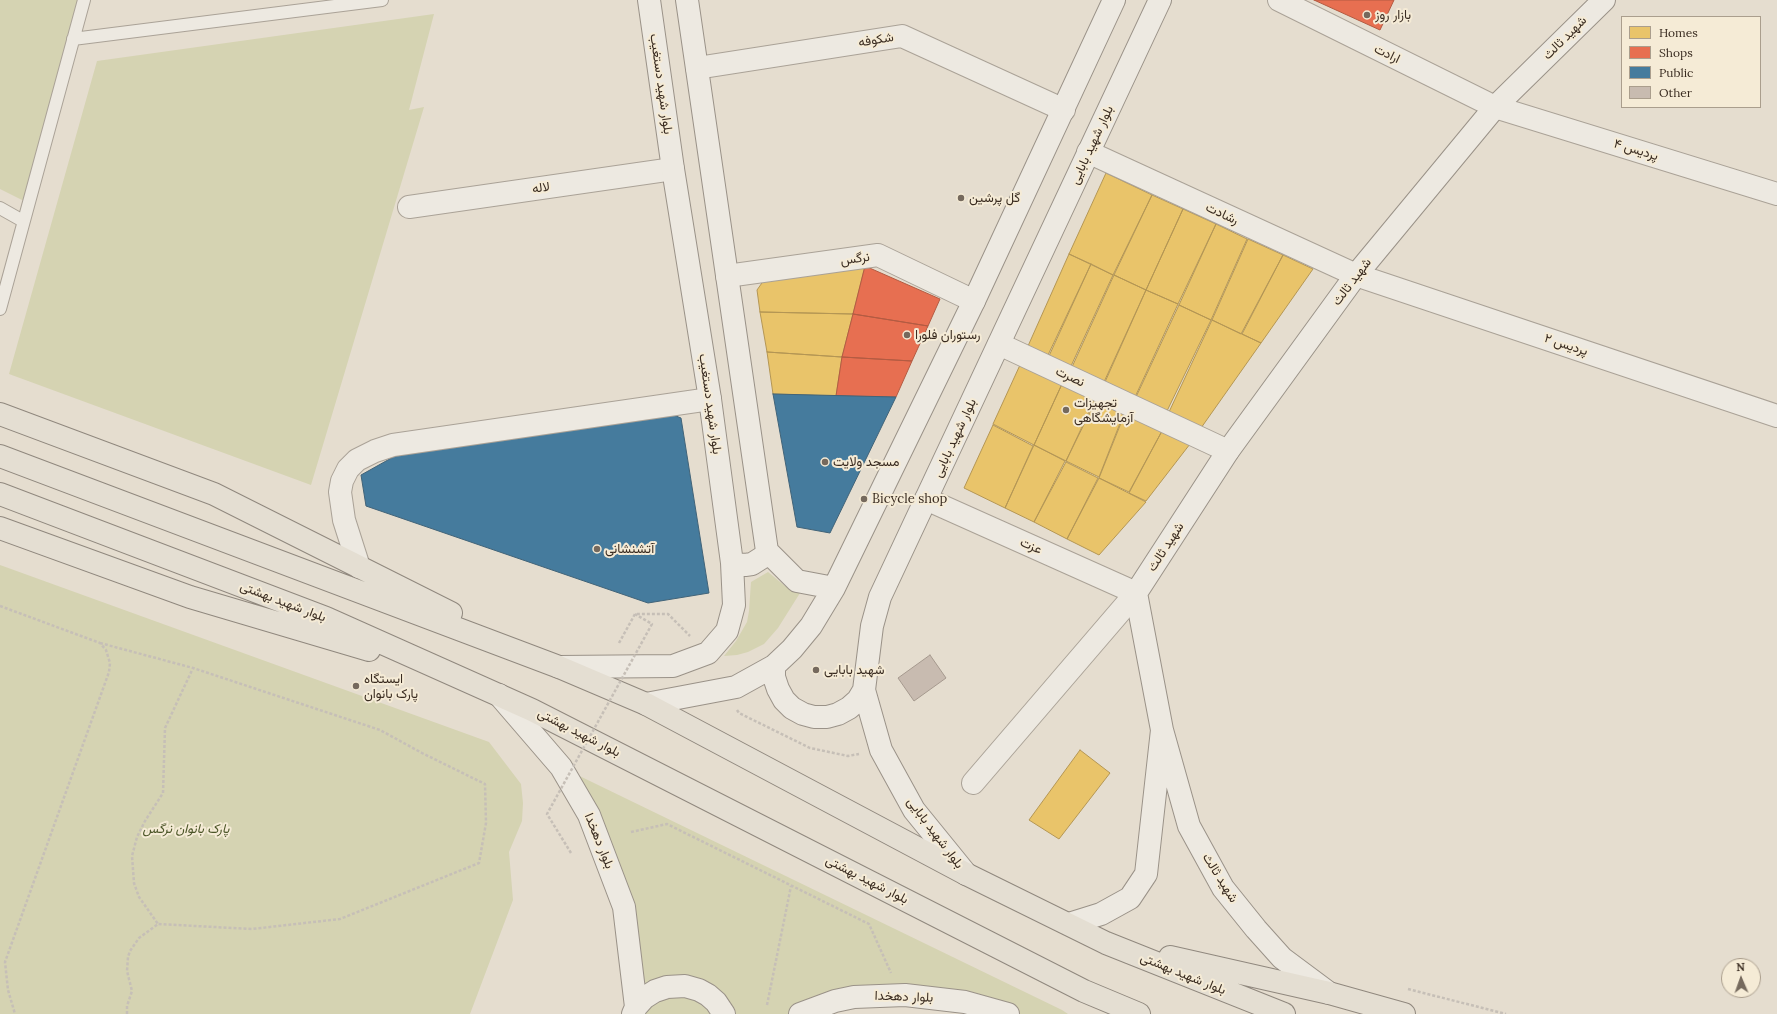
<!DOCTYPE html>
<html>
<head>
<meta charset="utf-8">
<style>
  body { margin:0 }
  #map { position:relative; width:1777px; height:1014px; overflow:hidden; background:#e5ddcf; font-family:Lora,serif }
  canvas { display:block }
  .legend { position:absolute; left:1621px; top:16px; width:140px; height:92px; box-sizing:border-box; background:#f5ebd6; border:1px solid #aa9e8d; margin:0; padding:5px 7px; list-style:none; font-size:12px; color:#392b20 }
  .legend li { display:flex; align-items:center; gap:8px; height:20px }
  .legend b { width:20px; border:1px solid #aa9e8d }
  .north { position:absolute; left:1721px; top:958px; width:40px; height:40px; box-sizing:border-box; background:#f5ebd6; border:1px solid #aa9e8d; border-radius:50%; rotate:358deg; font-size:11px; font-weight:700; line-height:16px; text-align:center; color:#392b20 }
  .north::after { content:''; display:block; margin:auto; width:14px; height:18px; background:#75695d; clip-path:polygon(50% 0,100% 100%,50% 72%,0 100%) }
</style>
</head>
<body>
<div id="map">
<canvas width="1777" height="1014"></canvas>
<ul class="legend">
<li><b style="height:11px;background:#e9c46a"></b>Homes</li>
<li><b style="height:11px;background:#e76f51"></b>Shops</li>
<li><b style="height:11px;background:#457b9d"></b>Public</li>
<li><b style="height:11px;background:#c8bbb0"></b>Other</li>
</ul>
<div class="north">N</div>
</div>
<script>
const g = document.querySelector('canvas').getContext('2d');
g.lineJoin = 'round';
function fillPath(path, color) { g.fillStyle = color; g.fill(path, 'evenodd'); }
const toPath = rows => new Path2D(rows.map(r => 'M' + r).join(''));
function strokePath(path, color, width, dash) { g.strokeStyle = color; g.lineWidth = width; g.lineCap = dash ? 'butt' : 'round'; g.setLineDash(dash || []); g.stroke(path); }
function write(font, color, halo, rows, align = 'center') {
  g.font = font + ' Lora,Vazirmatn,serif'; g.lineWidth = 4; g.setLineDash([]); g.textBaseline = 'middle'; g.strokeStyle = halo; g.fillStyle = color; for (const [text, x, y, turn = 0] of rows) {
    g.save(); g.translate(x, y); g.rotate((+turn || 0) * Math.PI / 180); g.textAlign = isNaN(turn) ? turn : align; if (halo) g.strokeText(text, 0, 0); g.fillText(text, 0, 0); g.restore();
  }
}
fillPath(toPath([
  [0,0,80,0,24,201,0,189],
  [434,14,409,110,424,107,311,485,9,374,97,61],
  [0,565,489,742,521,784,523,803,522,821,509,852,513,900,470,1014,0,1014],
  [768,572,785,586,800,593,778,628,764,644,748,652,737,655,724,656,736,641,747,622,749,611,751,582],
  [561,767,1062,1010,1068,1014,1008,1014,938,998,800,1014,633,1014,624,907]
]), '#d5d3b2');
const homes = toPath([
  [1106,173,1152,195,1113,275,1069,254,1106,173],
  [1152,195,1183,209,1146,290,1114,275,1152,195],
  [1183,209,1216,224,1178,304,1146,290,1183,209],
  [1216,224,1247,239,1211,320,1179,305,1216,224],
  [1248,239,1283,255,1241,334,1212,320,1248,239],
  [1069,254,1091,264,1048,355,1028,346,1069,254],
  [1283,255,1313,269,1261,343,1242,334,1283,255],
  [1091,264,1113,275,1071,366,1049,356,1091,264],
  [865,266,853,314,760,312,757,290,764,280,865,266],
  [1114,275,1146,290,1104,382,1072,367,1114,275],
  [1146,290,1178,304,1135,397,1105,382,1146,290],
  [1179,305,1211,320,1167,411,1136,397,1179,305],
  [760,312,853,314,842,357,767,352,760,312],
  [1212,320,1261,343,1201,428,1169,412,1212,320],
  [767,352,842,357,836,396,773,394,767,352],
  [1020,365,1062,384,1034,445,993,424,1020,365],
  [1062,384,1095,399,1066,461,1034,445,1062,384],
  [1096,400,1124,413,1099,477,1066,461,1096,400],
  [1125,413,1162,431,1129,492,1099,478,1125,413],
  [993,425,1033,446,1005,508,964,488,993,425],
  [1162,431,1190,444,1146,501,1129,493,1162,431],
  [1034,445,1065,461,1034,522,1005,508,1034,445],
  [1066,462,1098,478,1067,539,1034,522,1066,462],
  [1099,478,1146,502,1099,555,1067,539,1099,478],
  [1080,750,1110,773,1059,839,1029,820,1080,750]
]);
fillPath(homes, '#e9c46a');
strokePath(homes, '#b49654', 1);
const shops = toPath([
  [1314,0,1394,0,1380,30,1314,0],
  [865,266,940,299,928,326,853,314,865,266],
  [853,314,928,326,912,361,842,357,853,314],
  [842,357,912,361,896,397,836,396,842,357]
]);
fillPath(shops, '#e76f51');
strokePath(shops, '#b35b42', 1);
const public = toPath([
  [773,394,896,397,830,533,797,527,773,394],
  [666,412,681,418,709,593,648,603,366,506,361,475,395,456,666,412]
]);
fillPath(public, '#457b9d');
strokePath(public, '#416378', 1);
const building = toPath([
  [930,655,946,678,914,701,898,678,930,655]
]);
fillPath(building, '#c8bbb0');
strokePath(building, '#a5998e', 1);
const lane = toPath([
  [73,39,382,0],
  [0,208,23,221],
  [0,309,84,0]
]);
const street = toPath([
  [1279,0,1495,107,1777,194],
  [697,68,902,36,1064,110],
  [1088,152,1356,275,1777,416],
  [409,207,673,169],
  [727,276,878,255,974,301],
  [999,344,1228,451],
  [926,499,1136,593,973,783],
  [359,567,344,520,340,492,342,481,348,469,357,460,375,451,393,445,710,399]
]);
const secondary = toPath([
  [687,0,767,551,797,581,834,588],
  [732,563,745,565,752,564,763,557,767,551],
  [774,666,774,677,778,689,784,700,792,708,803,714,814,717,827,717,838,714,849,708,858,700,864,690],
  [559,667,673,666,708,653,727,631,734,605,732,563,710,399,673,169,649,0],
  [499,695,561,767,589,815,624,907,636,1007,633,1014],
  [646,704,736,687,774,666,792,649,811,626,834,588,974,301,1114,0],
  [1162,730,1136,593,1228,451,1356,275,1495,107,1604,0],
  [966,874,914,810,881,750,864,690,872,626,880,597,1160,0],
  [1069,924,1101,914,1130,898,1146,874,1162,730,1189,826,1223,888,1256,929,1282,958,1329,993],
  [636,1007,644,998,655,991,667,987,685,986,699,990,708,995,716,1002,724,1014],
  [800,1014,835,1001,854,997,905,995,965,1002,1008,1014]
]);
const primary = toPath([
  [0,414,214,494,451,613],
  [0,456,559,667,646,704,966,874,1106,943,1284,1014],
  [0,494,326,618,532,710,1084,991,1139,1014],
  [0,528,190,597,369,650],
  [1170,957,1329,993,1404,1014]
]);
strokePath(lane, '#aaa297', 14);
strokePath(street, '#aaa297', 24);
strokePath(secondary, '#9a9288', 24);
strokePath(primary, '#90887e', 24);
strokePath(toPath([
  [0,606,100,643,106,650,110,663,109,672,5,962,8,990,15,1014],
  [100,643,193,668,380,730,422,753,485,784,486,823,479,863,340,919,252,929,158,924],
  [619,643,635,614,668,614,690,636],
  [737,710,739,713,810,748,848,756,859,754],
  [631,832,667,824,869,924,891,973],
  [1408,989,1506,1014],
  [767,1005,791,886],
  [127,1014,127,1006,132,991,127,971,128,957,130,951,139,938,158,924,139,897,134,883,132,856,137,837,145,821,163,793,165,728,193,668]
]), '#c6bfb7', 2.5, [3, 2]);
strokePath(lane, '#ede9e1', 12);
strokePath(street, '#ede9e1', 22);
strokePath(secondary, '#ede9e1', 22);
strokePath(primary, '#e4ded2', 22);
strokePath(toPath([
  [571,853,547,814,652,624,635,614]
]), '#c6bfb7', 2.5, [3, 2]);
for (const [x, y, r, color] of [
  [1367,15,4,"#75695d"],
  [961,198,4,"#75695d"],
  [907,335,4,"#75695d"],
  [1066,410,4,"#75695d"],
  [825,462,4,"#75695d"],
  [864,499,4,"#75695d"],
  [597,549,4,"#75695d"],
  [816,670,4,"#75695d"],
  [356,686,4,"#75695d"]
]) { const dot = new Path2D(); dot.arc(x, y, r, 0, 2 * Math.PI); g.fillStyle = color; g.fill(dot); strokePath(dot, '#f5ebd6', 1.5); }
write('13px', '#392b20', '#f5ebd6', [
  ["بازار روز",1375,15],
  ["گل پرشین",969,198],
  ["رستوران فلورا",915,335],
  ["تجهیزات",1074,403],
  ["آزمایشگاهی",1074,418],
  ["مسجد ولایت",833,462],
  ["Bicycle shop",872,499],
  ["آتشنشانی",605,549],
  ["شهید بابایی",824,670],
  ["ایستگاه",364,679],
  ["پارک بانوان",364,694]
], 'left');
write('13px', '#392b20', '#f5ebd6', [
  ["شهید ثالث",1565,38,-45],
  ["شکوفه",876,40,-9],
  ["ارادت",1387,54,26],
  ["بلوار شهید دستغیب",661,84,82],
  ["بلوار شهید بابایی",1092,145,-65],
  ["پردیس ۴",1636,150,17],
  ["لاله",541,188,-8],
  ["رشادت",1222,214,25],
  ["نرگس",855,259,-8],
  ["شهید ثالث",1352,282,-53],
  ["پردیس ۲",1566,345,18],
  ["نصرت",1070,377,25],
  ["بلوار شهید دستغیب",710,404,82],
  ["بلوار شهید بابایی",955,438,-65],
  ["عزت",1031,546,24],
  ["شهید ثالث",1166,547,-57],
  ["بلوار شهید بهشتی",283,602,21],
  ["بلوار شهید بهشتی",579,733,27],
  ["بلوار شهید بابایی",935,833,53],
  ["بلوار دهخدا",599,841,68],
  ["شهید ثالث",1220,878,58],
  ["بلوار شهید بهشتی",867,880,27],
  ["بلوار شهید بهشتی",1183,974,22],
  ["بلوار دهخدا",904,997,2]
]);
write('italic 13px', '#4b5527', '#f5ebd6', [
  ["پارک بانوان نرگس",186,829]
]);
</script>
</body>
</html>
